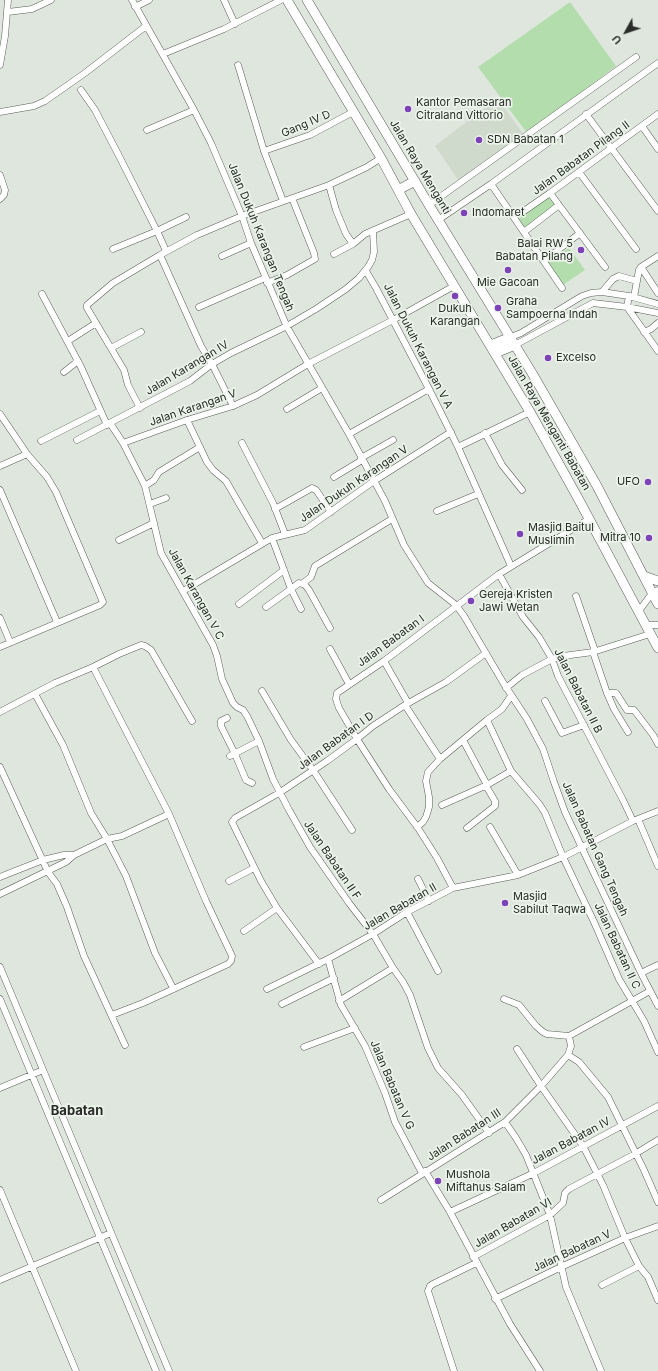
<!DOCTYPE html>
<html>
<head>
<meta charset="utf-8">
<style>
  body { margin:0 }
  #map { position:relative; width:658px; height:1371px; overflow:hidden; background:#dfe6de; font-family:Inter,sans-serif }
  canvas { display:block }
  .north { position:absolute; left:606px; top:12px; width:40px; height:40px; -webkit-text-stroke:3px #ecf3eb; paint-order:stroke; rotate:230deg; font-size:11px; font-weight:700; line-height:16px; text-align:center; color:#2a2c29 }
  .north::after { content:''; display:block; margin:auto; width:14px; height:18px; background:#2a2c29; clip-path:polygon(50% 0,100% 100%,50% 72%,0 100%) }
</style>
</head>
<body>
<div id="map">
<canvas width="658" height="1371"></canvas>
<div class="north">U</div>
</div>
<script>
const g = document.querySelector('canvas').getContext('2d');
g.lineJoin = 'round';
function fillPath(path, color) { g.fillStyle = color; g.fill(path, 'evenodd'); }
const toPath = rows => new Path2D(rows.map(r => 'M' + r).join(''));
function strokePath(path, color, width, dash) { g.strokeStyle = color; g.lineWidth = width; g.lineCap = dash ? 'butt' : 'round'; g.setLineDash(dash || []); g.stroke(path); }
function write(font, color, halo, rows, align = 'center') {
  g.font = font + ' Inter,sans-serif'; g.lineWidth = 3.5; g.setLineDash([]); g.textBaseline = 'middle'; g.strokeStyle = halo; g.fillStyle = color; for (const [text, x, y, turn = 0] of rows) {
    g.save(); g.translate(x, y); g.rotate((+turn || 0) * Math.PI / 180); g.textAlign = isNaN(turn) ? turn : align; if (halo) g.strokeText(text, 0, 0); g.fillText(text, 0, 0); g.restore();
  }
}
fillPath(toPath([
  [497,98,523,133,458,180,435,146]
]), '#cfdacd');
fillPath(toPath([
  [570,2,616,66,527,133,478,67],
  [549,195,556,205,525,230,517,220],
  [569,248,585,270,563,285,547,262]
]), '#b4ddae');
const street = toPath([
  [132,0,194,110,211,143,242,216,251,243,287,327,349,434,385,501,404,545,428,583,456,605,464,616,504,684,527,719,543,749,554,782,565,812,641,973,658,1006],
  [224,0,235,24],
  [135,7,149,0],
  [8,12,32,9,51,0],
  [163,54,224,29,281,0],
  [0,65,5,36,8,0],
  [238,65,264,151,283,201],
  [81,90,95,110,117,152,157,231,113,249],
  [0,112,34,106,45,101,85,73,146,26],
  [586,114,658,211],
  [642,126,658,149],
  [147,130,194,110],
  [264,151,310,135,353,112],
  [579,172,636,249],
  [0,175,5,190,4,195,0,199],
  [491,184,562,288],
  [329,185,336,210,346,234,353,244],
  [550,193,605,267],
  [429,205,636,57],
  [513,216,524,211,550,193,658,114],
  [438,220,491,184,658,63],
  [524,232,559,205],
  [166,251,157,231,186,217],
  [334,254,353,244,365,234,411,214],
  [160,255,201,346,212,364,233,406],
  [222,256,251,243],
  [544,261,580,233],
  [641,267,658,293],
  [366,271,376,288,429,389,458,447,511,566],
  [267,283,287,275,315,259,314,253,292,198],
  [602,292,613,279,619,276,637,281],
  [42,294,81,367,107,425],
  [629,296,627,307,658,351],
  [634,297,639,270,641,267,658,256],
  [199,307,265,278],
  [644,332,651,329,658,323],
  [511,337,521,333,582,296,591,293,602,292,629,296,658,304],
  [68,341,96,323],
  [515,345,593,303,627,307,658,313],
  [111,348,141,332],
  [64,372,78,361],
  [140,408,128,385,124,370,87,308,87,305,113,283,160,255,197,235,242,216,329,185,367,167,381,158],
  [287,409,322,388],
  [0,414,27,454,47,477,56,492,103,602,100,605,0,647],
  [187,420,207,462,213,470,226,481,262,543],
  [110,423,123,443,145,486,161,553,213,645,217,656,222,679,233,703,237,707,243,710,247,716,259,741,273,779,289,810,310,847,349,903,373,934,393,968,403,982,410,995,428,1048,438,1068,462,1095,489,1133],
  [485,433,502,465,522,490],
  [349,434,429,389],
  [77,440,190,381,212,364,231,353,287,326,316,309,346,289,359,278,368,267,372,260,374,252,373,231],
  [41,441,100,411],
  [123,443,187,420,233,406,257,395,308,364,393,320,454,286],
  [242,443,273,503,285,534],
  [458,447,530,412],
  [361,458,393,440],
  [0,466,27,454],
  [334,477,362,460],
  [145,486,154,480,159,472,200,447],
  [0,490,57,622],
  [150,504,166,498],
  [275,509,312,488,316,490,331,512],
  [437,511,478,494],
  [272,538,291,589,299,583,305,585,309,590,330,628],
  [119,540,154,523],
  [499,574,523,617,539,637,552,659,558,676,623,800,633,821],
  [303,583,311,577,315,566,392,519],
  [183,591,272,538,305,530,374,481,451,432],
  [576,596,595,651],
  [239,604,284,570],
  [266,607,291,589,301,609],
  [639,611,650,596,658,590],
  [0,618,10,642],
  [646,625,658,625],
  [330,649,349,684],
  [593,652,607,693,614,709,628,732],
  [384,661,408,703],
  [93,667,169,814,206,901,232,956,231,961,228,964,143,1003,112,1015],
  [506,688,522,675,552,659,563,656,593,652,650,634],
  [262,691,291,740,313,770,352,830],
  [607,693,616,693,627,710,634,710,653,735,658,744],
  [35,694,63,745,91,813,107,839,126,876,155,953,173,988],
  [545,701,562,733,584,725],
  [405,705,440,759],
  [0,712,55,683,93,667,119,654,141,645,145,646,151,650,192,721],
  [227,718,221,721,221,726,235,754,246,780,252,783],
  [463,740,487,785],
  [230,756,259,741],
  [0,767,48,872,57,884,67,907,84,956,125,1045],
  [511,771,540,805,545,813,563,857,594,922,619,979,644,1021,658,1052],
  [442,805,487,785,511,771,487,720],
  [638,819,658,866],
  [417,827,423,822,426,817,429,807,429,797,426,781,428,772,440,759,487,720,502,709,511,696],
  [490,827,518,875],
  [467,828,495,806,495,801,486,786],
  [74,855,107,839,122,836,169,814],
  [0,877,43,860,64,855,74,855,66,862,0,894],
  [418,879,429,901],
  [229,881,254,868],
  [453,888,437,858,418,828,389,789,357,739,339,708,336,699,337,693,384,661,499,574,589,519],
  [407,912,438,971],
  [244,931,277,908],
  [328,959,341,1005,365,1046,385,1093,395,1122,422,1173],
  [319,964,277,908,261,881,232,822,235,818,279,793,327,761,357,739,373,726,405,705,446,682,486,653],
  [0,967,169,1371],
  [641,973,658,965],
  [267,989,328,959,373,934,407,912,453,888,518,875,563,857,633,821,658,811],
  [0,999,156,1371],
  [504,999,519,1005,536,1026,543,1032,547,1034,569,1036,650,991],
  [339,1001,393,968],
  [282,1004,334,978],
  [304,1047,355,1028],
  [517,1049,541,1086,583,1146,603,1185,625,1238,639,1266,648,1277,658,1300],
  [568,1055,579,1062,608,1097,644,1170,658,1202],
  [0,1088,43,1070],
  [505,1122,516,1138,526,1155,550,1215,566,1287,601,1371],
  [425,1171,450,1212,510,1324,540,1371],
  [0,1190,76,1371],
  [381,1200,505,1122,541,1086,568,1055,571,1046,569,1036],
  [450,1212,534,1173,658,1106],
  [473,1257,550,1215,563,1203,565,1193,569,1189,635,1154,658,1140],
  [0,1280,111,1233],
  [602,1285,639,1266],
  [495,1299,561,1267,625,1238,658,1226],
  [454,1371,428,1291,430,1286,433,1284,476,1263]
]);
const secondary = toPath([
  [287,0,381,158,411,214,530,412,579,500,658,648],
  [307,0,429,205,532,373,597,486,658,604],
  [398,190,415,181],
  [491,345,511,337],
  [495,353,515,345],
  [644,576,658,581]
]);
strokePath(street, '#595e58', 7);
strokePath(secondary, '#595e58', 10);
strokePath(street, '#fff', 6);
strokePath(secondary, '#fff', 9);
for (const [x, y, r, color] of [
  [408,109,4,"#7e42b8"],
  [479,140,4,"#7e42b8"],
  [464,213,4,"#7e42b8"],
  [581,250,4,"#7e42b8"],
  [508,270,4,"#7e42b8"],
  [455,296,4,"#7e42b8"],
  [498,308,4,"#7e42b8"],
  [548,358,4,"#7e42b8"],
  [648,482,4,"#7e42b8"],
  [520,534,4,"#7e42b8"],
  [649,538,4,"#7e42b8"],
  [471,601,4,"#7e42b8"],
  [505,903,4,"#7e42b8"],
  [438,1181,4,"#7e42b8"]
]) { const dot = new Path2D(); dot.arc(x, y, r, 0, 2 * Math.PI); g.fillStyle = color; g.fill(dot); strokePath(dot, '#ecf3eb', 1.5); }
write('11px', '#2a2c29', '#ecf3eb', [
  ["Kantor Pemasaran",416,103],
  ["Citraland Vittorio",416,116],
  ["SDN Babatan 1",487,140],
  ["Indomaret",472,213],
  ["Balai RW 5",573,244,"right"],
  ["Babatan Pilang",573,257,"right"],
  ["Mie Gacoan",508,283,"center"],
  ["Graha",506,302],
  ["Sampoerna Indah",506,315],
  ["Dukuh",455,309,"center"],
  ["Karangan",455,322,"center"],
  ["Excelso",556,358],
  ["UFO",640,482,"right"],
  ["Masjid Baitul",528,528],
  ["Muslimin",528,541],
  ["Mitra 10",641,538,"right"],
  ["Gereja Kristen",479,595],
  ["Jawi Wetan",479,608],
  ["Masjid",513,897],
  ["Sabilut Taqwa",513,910],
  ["Mushola",446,1175],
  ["Miftahus Salam",446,1188]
], 'left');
write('11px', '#2a2c29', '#ecf3eb', [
  ["Gang IV D",306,124,-23],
  ["Jalan Babatan Pilang II",581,158,-36],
  ["Jalan Raya Menganti",420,167,59],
  ["Jalan Dukuh Karangan Tengah",261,237,68],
  ["Jalan Dukuh Karangan V A",418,346,63],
  ["Jalan Karangan IV",187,368,-31],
  ["Jalan Karangan V",193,408,-19],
  ["Jalan Raya Menganti Babatan",549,423,60],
  ["Jalan Dukuh Karangan V",354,484,-34],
  ["Jalan Karangan V C",196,594,61],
  ["Jalan Babatan I",391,641,-36],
  ["Jalan Babatan II B",578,691,63],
  ["Jalan Babatan I D",336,741,-36],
  ["Jalan Babatan Gang Tengah",595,849,66],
  ["Jalan Babatan II F",332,860,56],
  ["Jalan Babatan II",400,907,-30],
  ["Jalan Babatan II C",617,946,65],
  ["Jalan Babatan V G",392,1085,67],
  ["Jalan Babatan III",464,1135,-33],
  ["Jalan Babatan IV",571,1141,-28],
  ["Jalan Babatan VI",513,1223,-30],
  ["Jalan Babatan V",572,1251,-25]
]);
write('bold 13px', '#2a2c29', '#ecf3eb', [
  ["Babatan",77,1111]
]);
</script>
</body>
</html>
